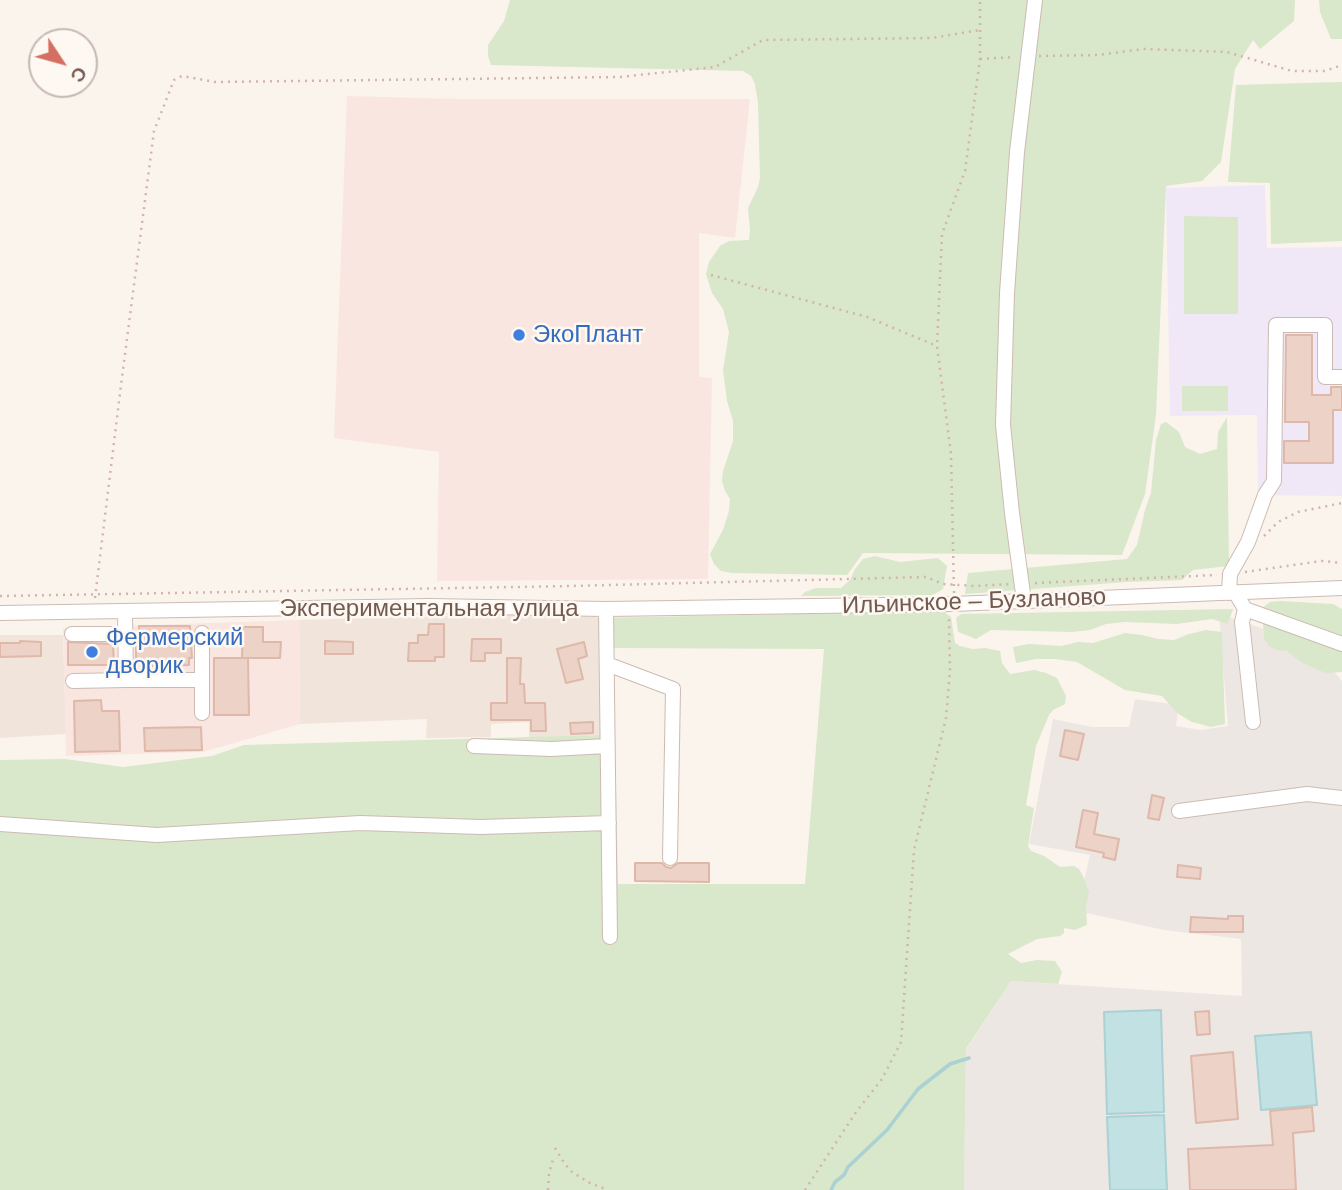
<!DOCTYPE html>
<html>
<head>
<meta charset="utf-8">
<style>
  body { margin:0 }
  #map { position:relative; width:1342px; height:1190px; overflow:hidden; background:#fbf4ec; font-family:Arial,sans-serif }
  canvas { display:block }
  .north { position:absolute; left:28px; top:28px; width:70px; height:70px; box-sizing:border-box; background:#fdf8f2; border:2px solid #c6b9b2; border-radius:50%; rotate:126deg; font-size:19px; font-weight:700; line-height:28px; text-align:center; color:#735a51 }
  .north::after { content:''; display:block; margin:auto; width:24px; height:32px; background:#d56f61; clip-path:polygon(50% 0,100% 100%,50% 72%,0 100%) }
</style>
</head>
<body>
<div id="map">
<canvas width="1342" height="1190"></canvas>
<div class="north">С</div>
</div>
<script>
const g = document.querySelector('canvas').getContext('2d');
g.lineJoin = 'round';
function fillPath(path, color) { g.fillStyle = color; g.fill(path, 'evenodd'); }
const toPath = rows => new Path2D(rows.map(r => 'M' + r).join(''));
function strokePath(path, color, width, dash) { g.strokeStyle = color; g.lineWidth = width; g.lineCap = dash ? 'butt' : 'round'; g.setLineDash(dash || []); g.stroke(path); }
function write(font, color, halo, rows, align = 'center') {
  g.font = font + ' Arial,sans-serif'; g.lineWidth = 5; g.setLineDash([]); g.textBaseline = 'middle'; g.strokeStyle = halo; g.fillStyle = color; for (const [text, x, y, turn = 0] of rows) {
    g.save(); g.translate(x, y); g.rotate((+turn || 0) * Math.PI / 180); g.textAlign = isNaN(turn) ? turn : align; if (halo) g.strokeText(text, 0, 0); g.fillText(text, 0, 0); g.restore();
  }
}
fillPath(toPath([
  [587,612,598,618,603,735,529,738,529,722,491,724,491,737,426,738,427,719,300,724,299,620],
  [0,635,63,635,66,734,0,738]
]), '#f1e5db');
fillPath(toPath([
  [347,96,457,99,750,99,735,238,699,233,699,377,712,378,708,579,437,581,439,452,334,438],
  [299,620,300,724,203,752,66,756,63,628]
]), '#f9e6e1');
fillPath(toPath([
  [1219,614,1279,634,1326,662,1342,681,1342,1190,964,1190,966,1050,1011,981,1242,996,1241,939,1164,930,1077,911,1090,855,1029,844,1053,719,1092,727,1129,727,1135,699,1179,705,1176,726,1200,730,1228,726]
]), '#ede7e4');
fillPath(toPath([
  [1265,185,1267,248,1342,247,1342,496,1258,495,1257,415,1170,416,1166,188]
]), '#f0e8f7');
fillPath(toPath([
  [510,0,1295,0,1294,21,1260,49,1253,40,1235,69,1221,162,1202,181,1166,186,1156,415,1145,494,1122,555,863,553,847,575,732,573,721,571,714,564,710,554,723,530,729,511,730,499,725,491,722,481,723,471,733,441,733,421,727,401,723,370,729,332,723,309,712,293,706,274,709,262,720,246,729,241,749,240,750,230,748,208,758,187,760,178,758,103,755,84,751,76,743,71,491,65,488,56,488,45,504,21],
  [1319,0,1342,0,1342,39,1331,39,1320,12],
  [1342,82,1342,241,1271,244,1270,183,1228,182,1236,85],
  [1184,216,1238,217,1238,314,1184,314],
  [1182,386,1228,386,1228,411,1182,411],
  [1227,417,1229,566,1193,570,1182,580,1127,582,965,594,968,573,1127,559,1137,545,1145,510,1151,493,1156,440,1161,424,1166,422,1179,432,1185,447,1200,454,1217,449,1218,432],
  [875,556,900,562,938,558,947,566,943,589,933,595,801,596,805,592,816,588,841,588,850,580,855,569,863,559],
  [1280,601,1333,604,1342,609,1342,672,1327,673,1317,670,1301,662,1287,651,1277,650,1269,646,1264,638,1262,608,1270,602],
  [1233,609,1228,624,1212,619,1177,624,1125,622,1106,624,1090,630,1072,632,991,630,976,639,958,632,956,618,961,614],
  [943,611,951,617,955,643,960,646,973,649,985,648,1000,651,1002,663,1010,674,1034,670,1046,673,1057,678,1066,696,1065,704,1053,710,1049,715,1036,746,1026,805,1034,808,1028,846,1031,851,1044,856,1060,867,1074,866,1079,869,1084,878,1089,892,1086,907,1087,925,1075,930,1064,928,1064,933,1060,936,1037,939,1008,954,1021,963,1037,960,1055,961,1062,972,1058,984,1011,981,966,1049,964,1190,0,1190,0,760,65,759,123,767,212,756,244,745,602,735,598,618],
  [613,648,824,649,805,884,618,884],
  [1206,630,1222,632,1225,724,1211,727,1192,722,1177,713,1162,696,1125,690,1077,662,1055,659,1036,659,1016,663,1013,647,1029,644,1061,646,1078,642,1093,643,1125,633,1142,635,1158,639,1174,640,1189,634]
]), '#d9e7cb');
const water = toPath([
  [1161,1010,1164,1112,1107,1114,1104,1012,1161,1010],
  [1311,1032,1317,1105,1261,1110,1255,1036,1311,1032],
  [1164,1115,1167,1190,1110,1190,1107,1117,1164,1115]
]);
fillPath(water, '#c2e1e2');
strokePath(water, '#aad1d3', 2);
strokePath(toPath([
  [831,1190,835,1182,844,1175,848,1167,887,1130,918,1089,950,1064,969,1058]
]), '#aad1d3', 3.5);
const building = toPath([
  [1286,335,1312,335,1312,395,1331,395,1331,387,1342,387,1342,410,1333,410,1333,463,1284,463,1284,441,1309,441,1309,422,1285,422,1286,335],
  [429,624,444,624,444,657,435,657,435,661,408,661,409,643,418,643,418,635,428,635,429,624],
  [139,626,190,626,192,658,189,658,189,665,143,666,143,659,136,659,136,642,139,642,139,626],
  [243,627,263,627,263,642,281,642,280,658,242,658,243,627],
  [472,639,501,639,501,653,485,653,485,661,471,661,472,639],
  [20,641,41,642,41,656,0,657,0,643,20,643,20,641],
  [325,641,353,642,353,654,325,654,325,641],
  [68,642,113,644,114,665,68,665,68,642],
  [584,642,587,656,578,659,583,679,566,683,557,649,584,642],
  [214,658,248,658,249,715,214,715,214,658],
  [507,658,521,658,520,684,524,684,525,703,545,703,546,731,531,731,531,720,491,720,491,703,507,703,507,658],
  [101,700,102,711,119,711,120,751,75,752,74,701,101,700],
  [593,722,593,733,571,734,570,723,593,722],
  [201,727,202,750,145,751,144,728,201,727],
  [1065,730,1084,734,1078,760,1060,756,1065,730],
  [1152,795,1164,798,1159,820,1148,818,1152,795],
  [1083,810,1098,813,1094,834,1119,839,1115,860,1103,857,1104,853,1076,847,1083,810],
  [635,863,662,863,666,867,671,868,678,863,709,863,709,882,635,881,635,863],
  [1178,865,1201,868,1200,879,1177,877,1178,865],
  [1228,916,1243,916,1243,932,1190,932,1191,917,1228,919,1228,916],
  [1209,1011,1210,1034,1197,1035,1195,1012,1209,1011],
  [1233,1052,1238,1119,1196,1123,1191,1056,1233,1052],
  [1312,1107,1314,1131,1293,1133,1296,1190,1190,1190,1188,1149,1273,1145,1270,1111,1312,1107]
]);
fillPath(building, '#edd2c7');
strokePath(building, '#deb8a9', 2);
const minor = toPath([
  [1235,592,1245,609,1342,644],
  [1229,593,1230,574,1248,542,1265,495,1274,481,1276,325,1325,325,1325,377,1342,377],
  [1024,601,1012,513,1003,425,1007,293,1017,152,1035,0],
  [606,609,610,937],
  [1245,609,1242,622,1253,722],
  [125,612,126,680,202,680,202,633],
  [0,613,429,606,606,609,953,604,1342,588],
  [72,634,125,634],
  [607,664,673,689,670,858],
  [202,680,202,713],
  [73,681,126,680],
  [474,746,551,749,607,746],
  [1179,811,1307,794,1342,798],
  [0,824,157,835,360,823,480,827,609,823]
]);
strokePath(minor, '#ccbbb3', 16);
strokePath(toPath([
  [1039,56,1098,55,1144,49,1227,52,1292,71,1325,71,1342,65],
  [980,59,1015,57],
  [711,275,867,317,937,346],
  [1264,536,1278,522,1298,512,1342,503],
  [1245,572,1322,561,1342,563],
  [1035,583,1217,575],
  [954,593,951,454,937,346,942,234,965,171,980,59,980,0],
  [0,596,570,586,926,577,943,584,975,586,1011,584],
  [95,598,121,385,154,131,174,80,182,76,215,82,620,77,715,67,763,40,932,38,980,30],
  [555,1148,565,1164,572,1172,590,1183,608,1190],
  [548,1190,549,1174,553,1159],
  [805,1190,856,1112,882,1079,901,1042,914,850,946,718,950,671,949,618]
]), '#d2b5aa', 2.5, [2, 5]);
strokePath(minor, '#fff', 14);
for (const [x, y, r, color] of [
  [519,335,7,"#3f7fe0"],
  [92,652,7,"#3f7fe0"]
]) { const dot = new Path2D(); dot.arc(x, y, r, 0, 2 * Math.PI); g.fillStyle = color; g.fill(dot); strokePath(dot, '#fdf8f2', 2.5); }
write('24px', '#366cbe', '#fdf8f2', [
  ["ЭкоПлант",533,335],
  ["Фермерский",106,638],
  ["дворик",106,666]
], 'left');
write('24px', '#735a51', '#fdf8f2', [
  ["Ильинское – Бузланово",974,602,-2],
  ["Экспериментальная улица",429,609]
]);
</script>
</body>
</html>
